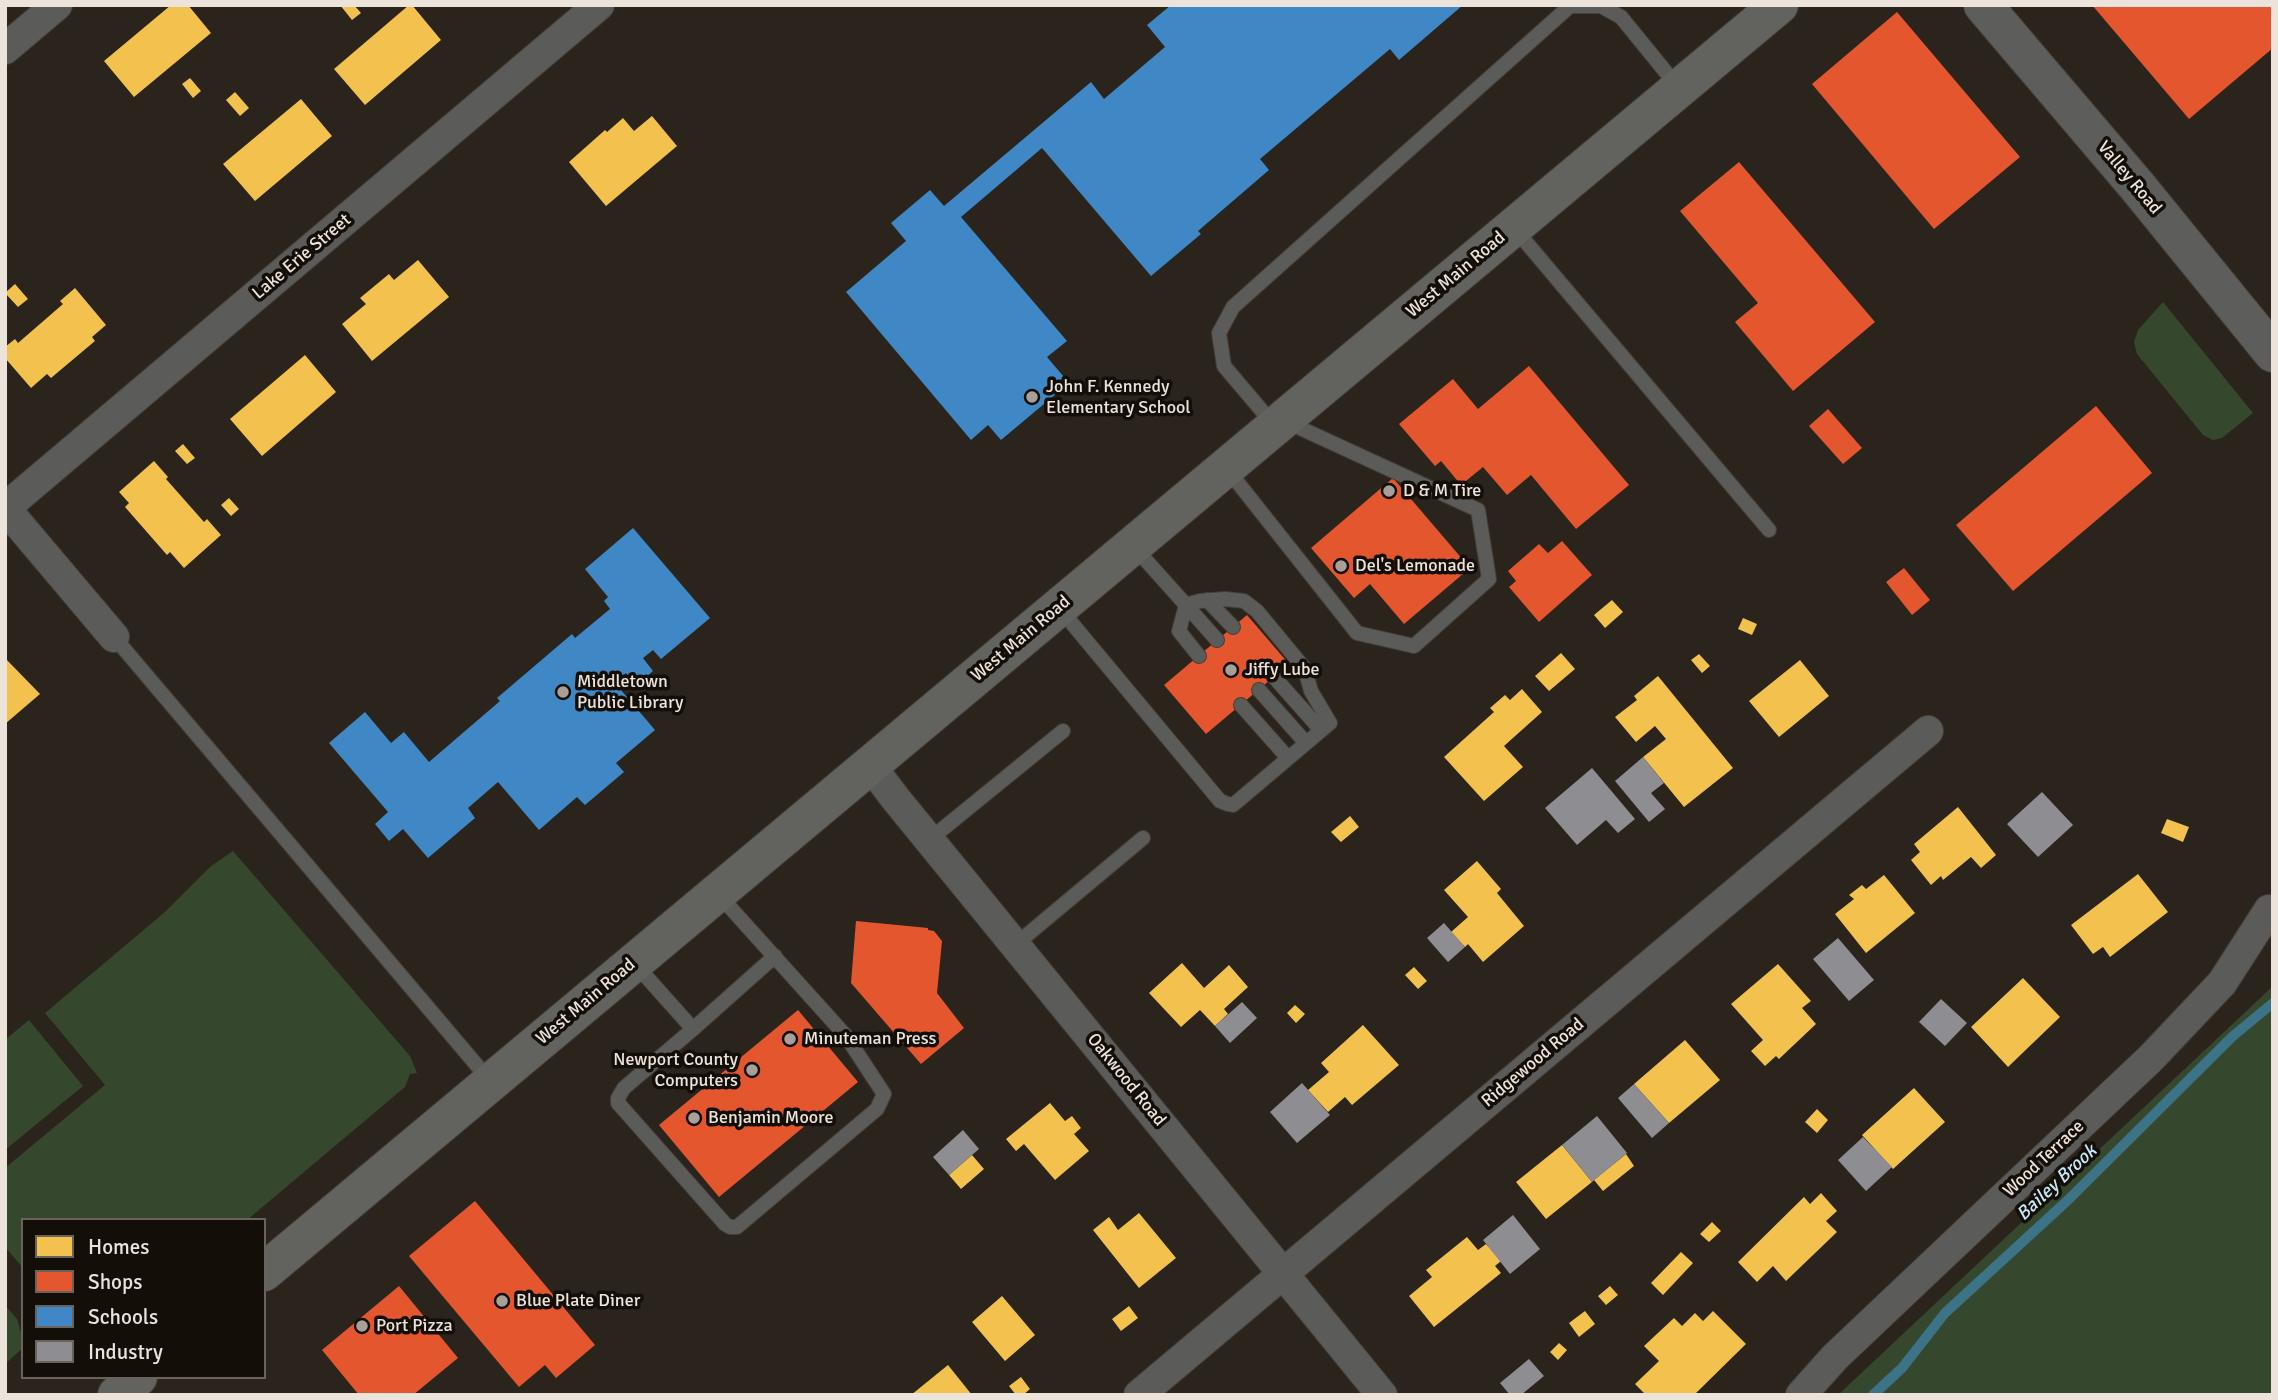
<!DOCTYPE html>
<html>
<head>
<meta charset="utf-8">
<style>
  body { margin:0 }
  #map { position:relative; width:2278px; height:1400px; overflow:hidden; background:#2a241d; font-family:Signika,sans-serif }
  canvas { display:block }
  .frame { position:absolute; inset:0; border:7px solid #ece3db; pointer-events:none }
  .legend { position:absolute; left:21px; top:1218px; width:245px; height:161px; box-sizing:border-box; background:#140e09; border:2px solid #6a635d; margin:0; padding:9px 12px; list-style:none; font-size:21px; color:#ece3db }
  .legend li { display:flex; align-items:center; gap:14px; height:35px }
  .legend b { width:35px; border:2px solid #6a635d }
</style>
</head>
<body>
<div id="map">
<canvas width="2278" height="1400"></canvas>
<div class="frame"></div>
<ul class="legend">
<li><b style="height:19px;background:#f2c14e"></b>Homes</li>
<li><b style="height:19px;background:#e4572e"></b>Shops</li>
<li><b style="height:19px;background:#3f88c5"></b>Schools</li>
<li><b style="height:19px;background:#8d8d92"></b>Industry</li>
</ul>
</div>
<script>
const g = document.querySelector('canvas').getContext('2d');
g.lineJoin = 'round';
function fillPath(path, color) { g.fillStyle = color; g.fill(path, 'evenodd'); }
const toPath = rows => new Path2D(rows.map(r => 'M' + r).join(''));
function strokePath(path, color, width, dash) { g.strokeStyle = color; g.lineWidth = width; g.lineCap = dash ? 'butt' : 'round'; g.setLineDash(dash || []); g.stroke(path); }
function write(font, color, halo, rows, align = 'center') {
  g.font = font + ' Signika,sans-serif'; g.lineWidth = 7; g.setLineDash([]); g.textBaseline = 'middle'; g.strokeStyle = halo; g.fillStyle = color; for (const [text, x, y, turn = 0] of rows) {
    g.save(); g.translate(x, y); g.rotate((+turn || 0) * Math.PI / 180); g.textAlign = isNaN(turn) ? turn : align; if (halo) g.strokeText(text, 0, 0); g.fillText(text, 0, 0); g.restore();
  }
}
fillPath(toPath([
  [2163,302,2253,413,2222,438,2213,440,2203,435,2137,354,2134,342,2138,330],
  [233,851,410,1056,417,1073,410,1074,405,1087,247,1220,23,1220,23,1268,5,1247,5,1168,105,1085,45,1013,165,912,211,866],
  [2273,986,2273,1395,1838,1395],
  [29,1020,83,1086,5,1150,5,1040],
  [5,1305,17,1319,23,1340,23,1348,5,1364]
]), '#35482d');
fillPath(toPath([
  [171,5,188,5,211,33,134,97,104,61],
  [340,5,354,5,361,13,352,20],
  [409,5,412,5,441,40,365,105,334,69],
  [190,78,201,91,193,98,182,84],
  [235,92,249,108,240,116,226,100],
  [301,99,332,136,255,201,223,164],
  [652,116,677,146,606,206,569,162,605,130,607,132,623,118,634,131],
  [418,260,449,297,372,361,342,324,366,304,360,298,389,274,394,280],
  [15,284,28,299,18,307,5,293],
  [75,288,106,325,92,337,95,341,51,378,47,374,31,388,5,358,5,347,15,339,18,343,63,304,60,301],
  [305,355,336,392,262,456,230,419],
  [183,444,195,458,187,464,175,451],
  [154,461,168,477,166,479,204,522,207,519,221,535,184,568,170,552,167,555,125,507,129,503,119,492],
  [229,498,239,509,231,516,221,505],
  [1612,600,1623,612,1605,628,1594,615],
  [1743,618,1757,624,1752,635,1738,629],
  [1561,653,1575,669,1549,691,1535,676],
  [1699,654,1710,666,1702,673,1691,660],
  [5,658,40,694,5,724],
  [1800,660,1829,696,1779,737,1749,701],
  [1658,676,1733,768,1684,807,1643,757,1666,739,1655,726,1636,742,1615,717,1637,700,1634,696],
  [1522,689,1542,712,1504,746,1523,767,1484,801,1444,757,1494,712,1490,708,1505,695,1510,700],
  [1958,807,1996,855,1981,868,1971,857,1943,880,1941,876,1931,885,1911,860,1920,852,1914,844],
  [1350,816,1359,827,1341,842,1331,832],
  [2167,819,2189,827,2183,842,2161,833],
  [1477,861,1501,889,1497,893,1524,926,1483,962,1468,944,1465,947,1451,932,1468,917,1444,890],
  [2138,874,2168,912,2110,957,2103,947,2093,954,2071,925],
  [1884,875,1915,913,1866,953,1835,914,1854,899,1849,895,1862,885,1866,889],
  [1182,963,1204,988,1229,965,1248,987,1224,1009,1228,1014,1215,1026,1200,1010,1181,1027,1149,993],
  [1778,964,1811,1001,1802,1008,1816,1024,1779,1059,1776,1056,1765,1066,1751,1051,1763,1040,1731,1004],
  [1414,967,1427,981,1418,989,1405,975],
  [2023,978,2060,1017,2008,1067,1971,1027],
  [1295,1005,1305,1014,1296,1023,1287,1013],
  [1363,1025,1399,1065,1352,1105,1345,1097,1328,1112,1308,1090,1329,1072,1321,1063],
  [1685,1040,1720,1080,1669,1123,1634,1084],
  [1914,1088,1945,1122,1893,1169,1862,1135],
  [1050,1103,1065,1121,1072,1116,1081,1128,1074,1134,1089,1151,1055,1180,1024,1144,1016,1151,1006,1139],
  [1817,1109,1828,1120,1817,1133,1805,1122],
  [1562,1145,1592,1182,1546,1219,1516,1182],
  [1626,1154,1634,1166,1603,1191,1594,1180],
  [972,1155,984,1169,961,1189,949,1175],
  [1821,1193,1837,1211,1826,1221,1837,1232,1786,1281,1773,1266,1757,1282,1738,1262,1804,1197,1810,1204],
  [1139,1213,1176,1258,1139,1288,1093,1230,1109,1217,1118,1230],
  [1712,1222,1721,1231,1709,1242,1700,1234],
  [1467,1237,1478,1250,1486,1244,1501,1261,1495,1266,1501,1273,1434,1327,1409,1296,1432,1277,1426,1270],
  [1681,1252,1693,1263,1663,1295,1651,1283],
  [1610,1286,1618,1295,1606,1305,1598,1296],
  [1002,1296,1035,1335,1005,1361,972,1322],
  [1129,1306,1138,1318,1121,1331,1112,1319],
  [1585,1311,1595,1324,1579,1337,1569,1323],
  [1713,1311,1746,1344,1694,1395,1646,1395,1635,1384,1659,1361,1644,1346,1674,1318,1682,1326,1695,1313,1703,1321],
  [1559,1343,1567,1350,1558,1360,1550,1352],
  [948,1365,972,1395,911,1395],
  [1021,1377,1030,1389,1023,1395,1016,1395,1009,1386]
]), '#f2c14e');
fillPath(toPath([
  [2092,5,2273,5,2273,48,2189,119],
  [1897,12,2020,157,1934,229,1812,84],
  [1739,162,1875,322,1793,391,1735,322,1758,303,1680,211],
  [1529,366,1629,485,1576,529,1531,475,1507,495,1483,467,1461,485,1441,461,1435,466,1399,424,1453,379,1478,409],
  [2096,406,2152,473,2013,591,1956,525],
  [1828,409,1862,448,1843,464,1809,426],
  [1393,478,1470,568,1404,624,1370,584,1354,598,1311,548],
  [1562,541,1592,575,1539,622,1509,587,1516,581,1508,571,1539,544,1548,553],
  [1904,568,1930,600,1912,615,1886,582],
  [1247,615,1289,664,1206,734,1164,685],
  [856,921,928,928,928,930,934,931,942,941,937,993,964,1028,921,1064,851,983],
  [798,1010,858,1082,719,1197,659,1125],
  [475,1201,595,1345,556,1378,545,1365,519,1387,409,1256],
  [399,1286,458,1358,413,1395,359,1395,322,1350]
]), '#e4572e');
fillPath(toPath([
  [1171,5,1463,5,1399,60,1390,49,1260,159,1269,170,1198,231,1201,234,1151,276,1042,148,961,217,1067,341,1047,357,1069,383,1001,440,988,425,971,440,846,292,906,241,891,223,930,190,944,206,1091,82,1104,99,1165,47,1147,25],
  [633,528,710,618,661,659,653,650,643,658,653,671,636,686,626,673,615,683,655,730,616,763,624,772,585,805,577,797,539,830,498,782,468,808,475,818,428,858,403,829,389,841,375,824,388,812,329,743,365,712,391,743,404,732,429,762,500,701,497,698,572,634,575,638,610,609,604,601,608,597,585,569]
]), '#3f88c5');
fillPath(toPath([
  [1643,757,1664,783,1651,793,1665,809,1649,822,1615,781],
  [1592,768,1635,819,1618,833,1606,820,1577,845,1545,808],
  [2042,792,2073,825,2038,857,2007,824],
  [1444,923,1465,947,1448,962,1427,938],
  [1838,938,1874,980,1849,1001,1813,959],
  [1941,999,1967,1023,1945,1046,1919,1022],
  [1242,1002,1257,1018,1230,1043,1215,1026],
  [1302,1083,1330,1115,1297,1143,1270,1112],
  [1634,1084,1669,1123,1652,1138,1618,1098],
  [1597,1116,1627,1153,1592,1182,1562,1145],
  [963,1130,979,1149,949,1175,933,1157],
  [1863,1137,1892,1167,1866,1191,1838,1160],
  [1513,1215,1540,1249,1510,1274,1483,1240],
  [1529,1359,1544,1376,1521,1395,1510,1395,1500,1383]
]), '#8d8d92');
strokePath(toPath([
  [1873,1395,1902,1368,1945,1313,2068,1200,2233,1036,2273,1003]
]), '#3c7387', 10);
const lane = toPath([
  [1514,228,1769,530],
  [1274,425,1224,366,1219,333,1233,307,1570,6,1601,6,1621,17,1678,87],
  [1227,469,1357,633,1414,646,1489,579,1478,510,1287,422],
  [1207,600,1233,627],
  [1186,605,1179,631,1199,656],
  [1186,605,1217,640],
  [1060,609,1220,801,1228,804,1233,805,1330,723,1311,691,1305,669,1257,611,1244,601,1225,599,1200,601,1186,605,1134,547],
  [114,637,491,1082],
  [1274,677,1321,730],
  [1259,690,1306,743],
  [1241,705,1288,758],
  [929,840,1063,731],
  [1015,945,1143,838],
  [635,964,693,1029,624,1088,618,1098,618,1103,725,1224,730,1227,737,1227,877,1109,884,1094,846,1036,718,894],
  [693,1029,775,956]
]);
const street = toPath([
  [5,49,57,5],
  [114,637,5,508,599,5],
  [870,765,895,798,1382,1395],
  [1139,1395,1928,731],
  [1801,1395,1835,1357,2151,1058,2222,983,2269,910]
]);
const secondary = toPath([
  [1983,5,2137,186,2273,353]
]);
const highway = toPath([
  [264,1272,1779,5],
  [117,1395,138,1377]
]);
strokePath(lane, '#443f38', 16);
strokePath(street, '#443f38', 32);
strokePath(secondary, '#443f38', 40);
strokePath(highway, '#443f38', 40);
strokePath(lane, '#5b5b59', 14);
strokePath(street, '#5b5b59', 30);
strokePath(secondary, '#5d5e5b', 38);
strokePath(highway, '#62625e', 38);
for (const [x, y, r, color] of [
  [1032,397,7,"#a8a098"],
  [1389,491,7,"#a8a098"],
  [1341,566,7,"#a8a098"],
  [1231,670,7,"#a8a098"],
  [563,692,7,"#a8a098"],
  [790,1039,7,"#a8a098"],
  [752,1070,7,"#a8a098"],
  [694,1118,7,"#a8a098"],
  [502,1301,7,"#a8a098"],
  [362,1326,7,"#a8a098"]
]) { const dot = new Path2D(); dot.arc(x, y, r, 0, 2 * Math.PI); g.fillStyle = color; g.fill(dot); strokePath(dot, '#140e09', 2.5); }
write('18px', '#ece3db', '#140e09', [
  ["Valley Road",2129,178,50],
  ["Lake Erie Street",302,257,-40],
  ["West Main Road",1456,275,-40],
  ["West Main Road",1021,639,-40],
  ["West Main Road",586,1002,-40],
  ["Ridgewood Road",1533,1063,-40],
  ["Oakwood Road",1126,1080,51],
  ["Wood Terrace",2044,1159,-43]
]);
write('18px', '#ece3db', '#140e09', [
  ["John F. Kennedy",1046,387],
  ["Elementary School",1046,408],
  ["D & M Tire",1403,491],
  ["Del's Lemonade",1355,566],
  ["Jiffy Lube",1245,670],
  ["Middletown",577,682],
  ["Public Library",577,703],
  ["Minuteman Press",804,1039],
  ["Newport County",738,1060,"right"],
  ["Computers",738,1081,"right"],
  ["Benjamin Moore",708,1118],
  ["Blue Plate Diner",516,1301],
  ["Port Pizza",376,1326]
], 'left');
write('italic 19px', '#c8eaf8', '#140e09', [
  ["Bailey Brook",2057,1183,-43]
]);
</script>
</body>
</html>
